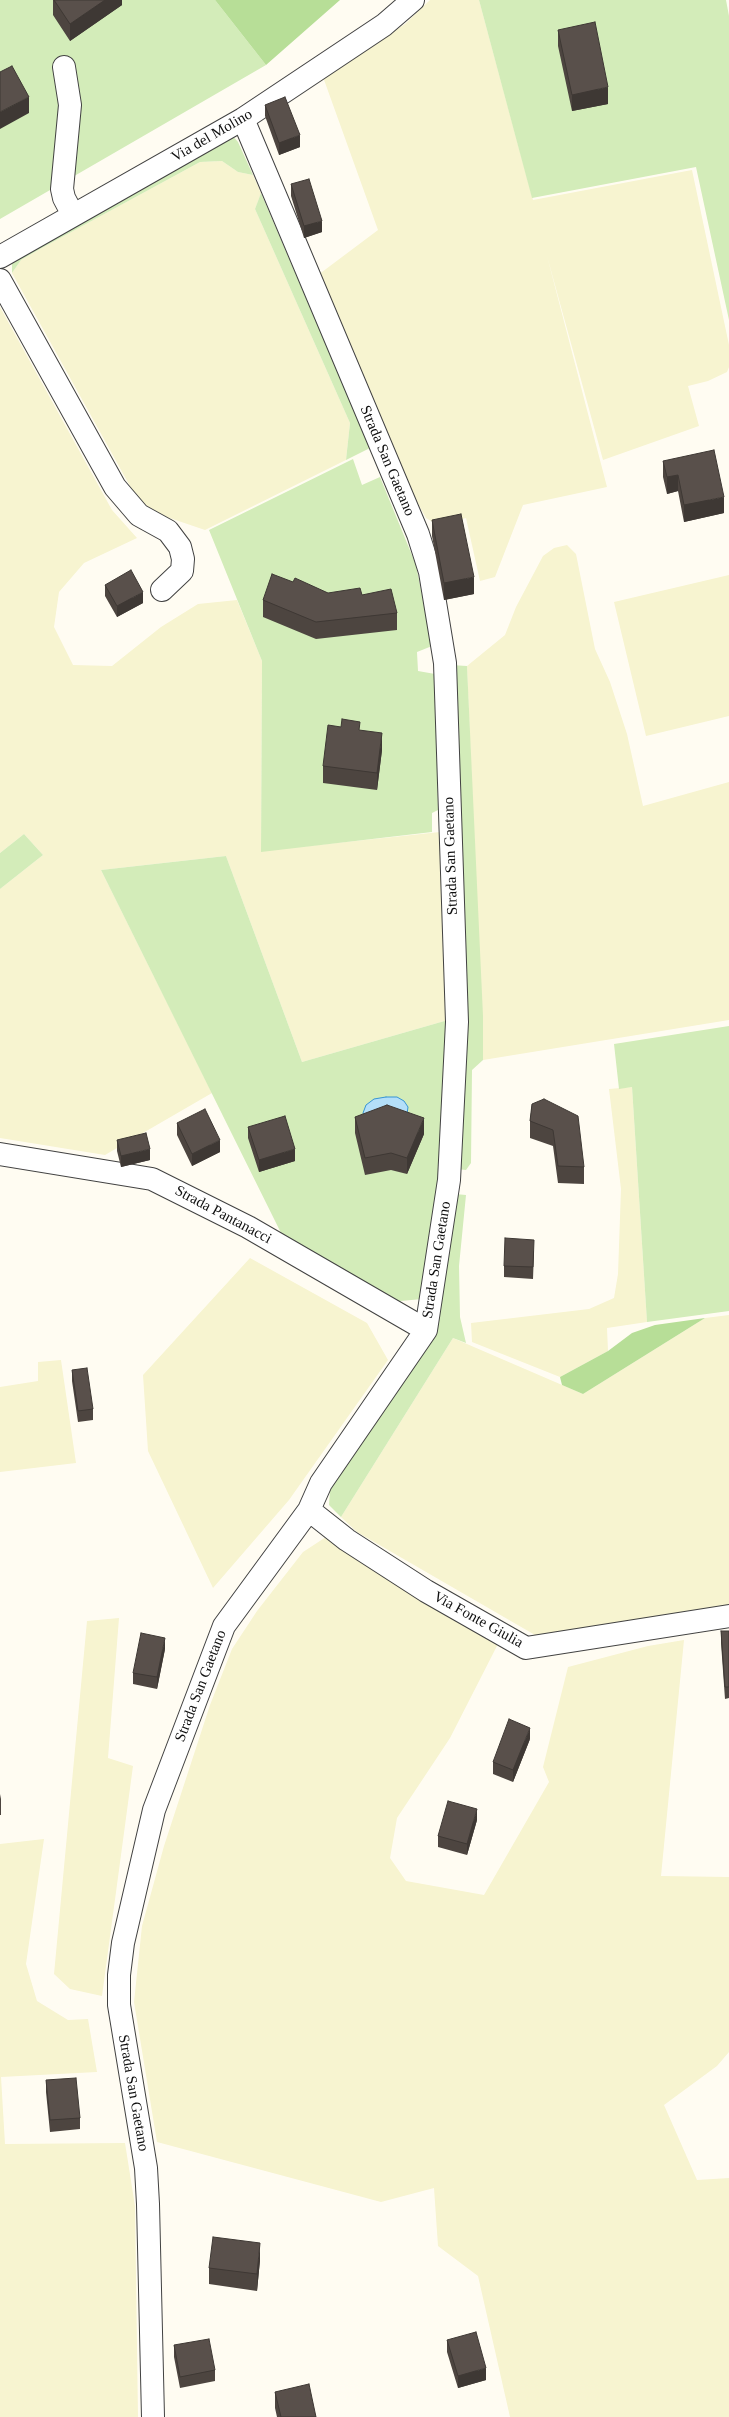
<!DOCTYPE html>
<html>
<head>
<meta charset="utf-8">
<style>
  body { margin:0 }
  canvas { display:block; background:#fffcf2 }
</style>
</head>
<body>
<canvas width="729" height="2417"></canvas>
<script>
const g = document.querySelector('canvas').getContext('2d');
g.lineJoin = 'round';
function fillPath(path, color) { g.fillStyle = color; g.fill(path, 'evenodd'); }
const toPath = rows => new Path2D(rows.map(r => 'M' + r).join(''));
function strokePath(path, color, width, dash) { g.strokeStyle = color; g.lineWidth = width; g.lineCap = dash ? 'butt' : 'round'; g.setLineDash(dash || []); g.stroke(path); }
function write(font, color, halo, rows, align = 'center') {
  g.font = font + ' "Times New Roman",serif'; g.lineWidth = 5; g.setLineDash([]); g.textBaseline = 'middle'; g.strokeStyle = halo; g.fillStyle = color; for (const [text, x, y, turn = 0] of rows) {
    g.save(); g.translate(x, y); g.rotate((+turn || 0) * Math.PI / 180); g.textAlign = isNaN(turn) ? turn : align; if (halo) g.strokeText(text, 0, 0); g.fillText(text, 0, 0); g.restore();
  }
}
fillPath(toPath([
  [430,0,479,0,533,200,692,170,729,345,729,367,727,372,708,381,688,386,699,426,603,460,547,256,607,487,523,505,495,577,480,581,466,518,438,525,426,518,407,484,318,275,378,230,323,77,405,24],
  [222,161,238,172,253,175,261,193,255,209,350,423,346,460,205,530,152,512,136,497,12,273,21,260,40,249,200,162],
  [0,307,112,510,137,538,84,563,59,592,54,627,73,665,112,666,161,627,198,604,237,600,262,661,261,851,440,832,448,1020,302,1062,226,856,101,870,212,1093,105,1155,0,1138,0,889,43,855,24,834,0,853],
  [567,545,576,554,595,649,610,682,627,734,643,806,729,782,729,1020,483,1060,467,666,505,635,516,607,543,556,554,548],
  [729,575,729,716,646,736,614,602],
  [632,1087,647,1322,607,1328,608,1351,560,1377,472,1342,471,1323,589,1309,614,1298,618,1274,621,1189,609,1089],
  [250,1258,367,1323,388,1360,289,1500,213,1588,148,1451,143,1375],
  [729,1315,729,1606,535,1635,357,1532,341,1517,453,1338,583,1394,705,1318],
  [61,1360,76,1463,0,1472,0,1387,38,1381,38,1362],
  [326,1537,499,1642,450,1738,397,1818,390,1858,406,1881,484,1895,549,1782,543,1767,568,1667,648,1646,684,1640,661,1876,729,1877,729,2052,717,2066,664,2105,697,2180,729,2178,729,2417,510,2417,478,2276,438,2246,434,2188,381,2202,157,2142,134,2002,142,1926,164,1846,210,1705,232,1649,257,1611,303,1552],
  [119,1618,108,1758,133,1766,102,1996,70,1989,54,1974,87,1621],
  [44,1839,26,1964,37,2001,68,2020,88,2019,97,2072,1,2077,5,2144,125,2143,135,2206,138,2417,0,2417,0,1844]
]), '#f7f4d0');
fillPath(toPath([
  [0,0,215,0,266,65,0,219],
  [479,0,726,0,729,16,729,320,696,167,532,198],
  [231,134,238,142,253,175,238,172,222,161,200,162,40,249,21,260,12,273,12,260],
  [261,193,370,448,346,460,350,423,255,209],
  [353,459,362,485,380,477,416,565,432,646,417,652,418,671,435,674,438,810,432,813,432,832,261,852,262,661,209,530],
  [451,665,467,666,483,1016,483,1060,472,1070,471,1163,466,1170,457,1169],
  [24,834,43,855,0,889,0,853],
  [226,856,302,1062,448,1020,440,1178,422,1299,390,1302,283,1237,101,870],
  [729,1026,729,1311,647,1322,632,1087,619,1089,614,1044],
  [455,1194,466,1195,459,1266,460,1317,466,1343,453,1338,341,1517,329,1505,330,1490,437,1331]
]), '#d3ecb9');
fillPath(toPath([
  [215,0,340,0,266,65],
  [705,1318,583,1394,562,1385,560,1377,608,1351,632,1333,655,1325]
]), '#b7de97');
const water = toPath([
  [386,1097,397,1097,404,1101,408,1107,407,1114,366,1122,363,1113,366,1105,374,1099,386,1097]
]);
fillPath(water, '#b4dff9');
strokePath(water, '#3795d4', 1);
const minor = toPath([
  [64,67,70,105,62,189,64,198,73,215],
  [0,257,243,119,384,25,413,0],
  [0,280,115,487,139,515,168,531,180,547,183,559,182,571,162,590],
  [0,1154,152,1179,248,1227,426,1330],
  [309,1510,347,1540,426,1591,526,1648,729,1616],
  [153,2417,148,2204,146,2168,119,2005,119,1975,123,1943,154,1810,224,1626,309,1510,321,1483,426,1330,449,1180,457,1022,445,663,430,572,418,534,243,119]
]);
strokePath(minor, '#424242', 24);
strokePath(minor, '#fff', 22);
fillPath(toPath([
  [53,0,122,0,122,5,70,41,53,15],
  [558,30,608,104,572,111,558,46],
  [265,105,300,147,279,155,265,116],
  [291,184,322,232,304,238,291,196],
  [663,461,724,513,684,522,678,491,667,494,663,477],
  [432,520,474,594,444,600,432,536],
  [293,582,328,593,362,595,397,613,397,630,316,639,263,617,263,600],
  [105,585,143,603,117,617,105,596],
  [360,731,382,750,377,790,323,783,323,766],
  [532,1104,584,1167,584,1184,558,1183,553,1146,530,1138,530,1121],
  [355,1117,424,1134,407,1174,391,1170,365,1175,355,1133],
  [177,1123,220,1152,192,1166,177,1135],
  [248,1127,295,1161,259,1172,248,1138],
  [117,1140,150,1160,121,1167,117,1151],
  [534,1251,533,1279,504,1277,504,1266],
  [72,1370,93,1409,93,1420,78,1422,72,1381],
  [721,1631,729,1631,729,1698,725,1699,721,1643],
  [165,1649,157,1689,133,1684,133,1673],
  [530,1739,513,1782,493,1774,493,1762],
  [0,1794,1,1799,1,1815,0,1815],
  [477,1820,467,1855,438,1847,438,1836],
  [46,2080,80,2118,80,2129,50,2132,46,2092],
  [260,2260,257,2291,209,2284,209,2268],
  [447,2340,486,2380,458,2388,447,2352],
  [174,2345,215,2370,215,2381,180,2388,174,2357],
  [275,2392,316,2417,277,2417,275,2408]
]), '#4d4540');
fillPath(toPath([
  [105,0,122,0,122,5,70,41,70,24],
  [608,87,608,104,572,111,572,95],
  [29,97,29,113,0,129,0,112],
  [300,135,300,147,279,155,279,143],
  [322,221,322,232,304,238,304,226],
  [678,475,678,491,667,494,667,477],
  [724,497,724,513,684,522,684,505],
  [474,577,474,594,444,600,444,583],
  [143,592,143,603,117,617,117,606],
  [382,733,382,750,377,790,377,773],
  [424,1118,424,1134,407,1174,407,1158],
  [220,1140,220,1152,192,1166,192,1154],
  [150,1149,150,1160,121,1167,121,1156],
  [295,1149,295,1161,259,1172,259,1160],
  [165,1638,165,1649,157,1689,157,1677],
  [530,1728,530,1739,513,1782,513,1770],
  [477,1809,477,1820,467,1855,467,1844],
  [260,2243,260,2260,257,2291,257,2274],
  [486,2368,486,2380,458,2388,458,2376]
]), '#3e3834');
const building = toPath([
  [54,0,105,0,70,24,54,0],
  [595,22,608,87,572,95,558,30,595,22],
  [12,66,29,97,0,112,0,72,12,66],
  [285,97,300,135,279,143,265,105,285,97],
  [309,179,322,221,304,226,291,184,309,179],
  [714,450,724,497,684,505,678,475,667,477,663,461,714,450],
  [461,514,474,577,444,583,432,520,461,514],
  [131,570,143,592,117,606,105,585,131,570],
  [272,574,293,582,295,578,328,593,360,588,362,595,391,589,397,613,316,622,263,600,272,574],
  [342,719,360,722,359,730,382,733,377,773,323,766,328,725,341,727,342,719],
  [544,1099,578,1116,584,1167,558,1166,553,1130,530,1121,532,1104,544,1099],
  [387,1105,424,1118,407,1158,391,1153,365,1158,355,1117,387,1105],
  [205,1109,220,1140,192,1154,177,1123,205,1109],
  [285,1116,295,1149,259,1160,248,1127,285,1116],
  [146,1133,150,1149,121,1156,117,1140,146,1133],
  [505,1238,534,1240,533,1267,504,1266,505,1238],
  [87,1368,93,1409,78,1411,72,1370,87,1368],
  [721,1631,729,1631,729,1687,725,1687,721,1631],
  [141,1633,165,1638,157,1677,133,1673,141,1633],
  [509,1719,530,1728,513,1770,493,1762,509,1719],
  [448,1801,477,1809,467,1844,438,1836,448,1801],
  [76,2078,80,2118,50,2120,46,2080,76,2078],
  [213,2237,260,2243,257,2274,209,2268,213,2237],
  [476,2332,486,2368,458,2376,447,2340,476,2332],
  [209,2339,215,2370,180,2377,174,2345,209,2339],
  [309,2384,316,2417,281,2417,275,2392,309,2384]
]);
fillPath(building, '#59504b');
strokePath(building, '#3e3834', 1);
write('15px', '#0f0f0f', '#fff', [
  ["Via del Molino",212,136,-30],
  ["Strada San Gaetano",387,461,67],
  ["Strada San Gaetano",451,856,-92],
  ["Strada Pantanacci",223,1215,28],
  ["Strada San Gaetano",437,1260,-81],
  ["Via Fonte Giulia",478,1620,29],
  ["Strada San Gaetano",201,1686,-69],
  ["Strada San Gaetano",133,2093,80]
]);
</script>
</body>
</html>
